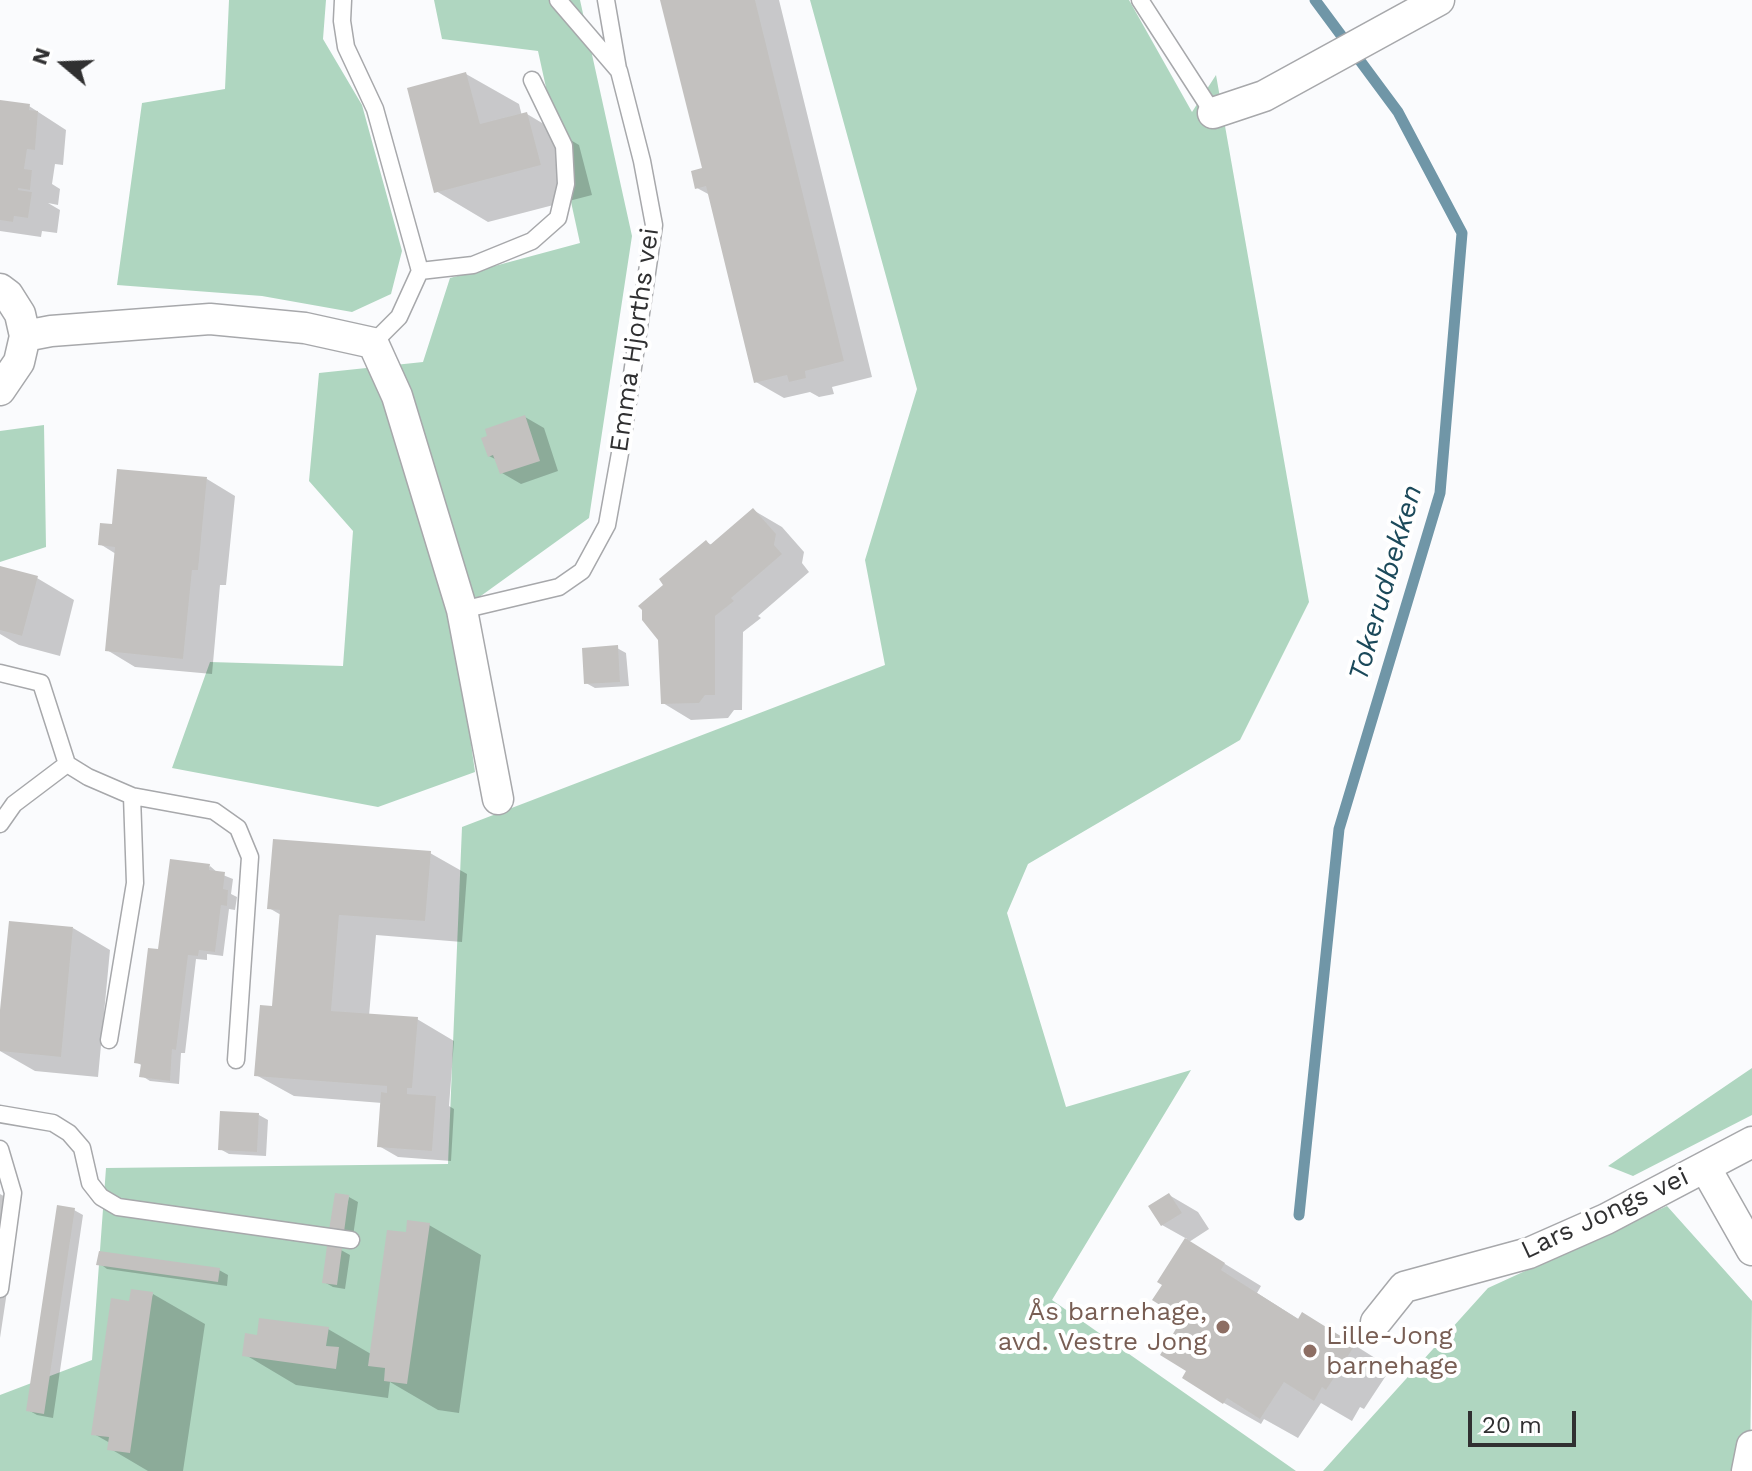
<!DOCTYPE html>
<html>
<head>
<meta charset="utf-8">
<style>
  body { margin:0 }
  #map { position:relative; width:1752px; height:1471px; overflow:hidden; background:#fafbfd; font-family:"Work Sans",sans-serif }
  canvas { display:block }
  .north { position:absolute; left:24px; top:24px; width:80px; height:80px; -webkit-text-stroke:6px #fff; paint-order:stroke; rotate:289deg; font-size:22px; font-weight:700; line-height:32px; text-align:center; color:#303031 }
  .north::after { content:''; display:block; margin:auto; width:28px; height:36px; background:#303031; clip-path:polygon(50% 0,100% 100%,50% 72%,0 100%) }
  .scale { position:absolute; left:1468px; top:1411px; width:108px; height:36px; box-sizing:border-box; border:4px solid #303031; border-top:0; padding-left:10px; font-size:24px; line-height:28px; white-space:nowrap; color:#303031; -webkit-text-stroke:6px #fff; paint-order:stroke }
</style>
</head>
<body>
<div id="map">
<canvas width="1752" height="1471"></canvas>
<div class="north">N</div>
<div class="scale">20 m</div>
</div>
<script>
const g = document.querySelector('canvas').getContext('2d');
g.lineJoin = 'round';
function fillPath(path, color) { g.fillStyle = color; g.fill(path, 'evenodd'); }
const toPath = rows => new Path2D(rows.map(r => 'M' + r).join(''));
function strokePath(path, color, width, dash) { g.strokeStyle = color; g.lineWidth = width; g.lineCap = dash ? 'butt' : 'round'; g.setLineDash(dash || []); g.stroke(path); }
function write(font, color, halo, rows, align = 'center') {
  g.font = font + ' "Work Sans",sans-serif'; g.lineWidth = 8; g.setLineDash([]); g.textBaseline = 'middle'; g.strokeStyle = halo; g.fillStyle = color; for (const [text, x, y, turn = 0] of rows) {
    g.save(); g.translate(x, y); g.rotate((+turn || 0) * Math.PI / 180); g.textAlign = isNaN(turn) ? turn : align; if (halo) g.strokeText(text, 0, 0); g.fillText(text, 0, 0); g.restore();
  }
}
fillPath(toPath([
  [229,0,326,0,323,39,362,105,402,251,391,294,352,312,262,296,117,285,142,103,225,89],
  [434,0,580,0,632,236,589,518,453,616,475,772,378,807,172,768,210,662,343,666,353,531,309,481,319,373,423,362,450,278,580,243,538,51,442,39],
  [810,0,1129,0,1192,112,1216,75,1309,602,1240,740,1028,864,1007,913,1066,1107,1191,1070,1052,1300,1296,1471,0,1471,0,1395,92,1360,106,1168,448,1164,462,827,885,665,865,560,917,389],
  [44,425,46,547,0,562,0,431],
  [1752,1068,1752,1115,1633,1176,1608,1166],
  [1667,1206,1752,1301,1750,1471,1323,1471,1488,1288]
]), '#afd6c0');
fillPath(toPath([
  [662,0,779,0,872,377,832,387,834,394,819,397,810,392,784,398,756,382,710,195,697,188,704,170],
  [466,74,519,104,522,116,527,114,579,145,592,195,488,222,436,191],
  [0,102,29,106,66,130,63,165,55,164,52,184,60,189,58,205,48,203,60,210,57,233,42,231,41,237,0,231],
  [525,417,544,428,558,471,521,484,502,473,497,460,489,456],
  [207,479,235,496,226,585,220,585,212,674,135,667,107,650,116,554,100,544,114,526],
  [753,510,782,527,804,552,802,563,809,572,758,616,761,618,743,632,742,710,734,710,728,718,691,720,663,703,666,585,706,542,712,545],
  [0,568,37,578,74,600,60,656,19,645,0,634],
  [617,648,626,653,629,686,595,688,586,683],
  [430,853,467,874,462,942,376,935,369,1016,417,1019,454,1041,449,1106,454,1109,451,1161,398,1157,379,1146,382,1103,294,1096,256,1075,274,1008,281,915,269,908],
  [210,866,218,873,233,879,231,894,237,897,235,910,229,909,223,956,207,954,207,960,196,959,185,1053,181,1053,179,1084,150,1081,142,1076,143,1066,136,1062,160,952],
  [73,928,110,950,98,1077,35,1071,0,1051,0,1030],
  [259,1115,268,1120,266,1156,229,1154,220,1149],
  [0,1194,20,1205,0,1338],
  [1169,1195,1198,1212,1209,1229,1189,1242,1261,1286,1257,1293,1300,1320,1340,1336,1391,1368,1364,1409,1360,1407,1352,1421,1321,1403,1298,1438,1264,1419,1261,1424,1224,1403,1189,1371,1185,1318,1165,1284,1160,1282,1187,1239,1162,1225],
  [349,1197,358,1202,353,1236,340,1234],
  [74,1210,83,1215,53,1418,37,1415,28,1410],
  [429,1225,481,1255,459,1413,438,1410,390,1382,388,1398,296,1385,244,1354,259,1337,328,1329,371,1354,407,1235],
  [341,1250,350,1255,345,1289,333,1287,324,1282],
  [99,1263,219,1270,228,1275,227,1286,107,1269],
  [153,1294,205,1324,183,1471,148,1471,109,1448,110,1443,94,1434]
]), '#0003');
strokePath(toPath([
  [1299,1215,1339,829,1440,493,1462,233,1398,112,1315,0]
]), '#7096a7', 11);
fillPath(toPath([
  [660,0,755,0,844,361,805,371,806,378,789,382,787,375,754,383,706,186,695,189,691,171,702,168],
  [466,72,480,124,527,112,541,165,434,193,407,88],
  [0,100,30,104,29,110,38,111,35,150,27,149,24,169,32,170,30,190,18,188,18,190,32,192,28,218,14,216,13,222,0,220],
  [525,415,540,461,500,474,493,455,488,457,481,438,487,436,485,429],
  [117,469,207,477,198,570,192,570,183,659,105,651,115,547,98,545,100,523,112,524],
  [753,508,776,534,774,545,782,554,731,598,734,601,715,616,715,695,705,695,699,703,661,704,658,640,642,620,642,610,638,606,663,585,659,579,706,540,710,545],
  [0,566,38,576,22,636,0,630],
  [618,645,620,682,584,684,582,648],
  [273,839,431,851,425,921,339,915,331,1011,418,1017,412,1088,407,1088,407,1094,436,1096,432,1151,377,1147,381,1092,387,1093,387,1086,254,1076,260,1005,272,1006,280,910,267,909],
  [170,859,210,864,209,870,225,872,223,889,228,890,227,906,221,905,215,952,199,950,198,956,188,955,176,1050,172,1049,170,1081,139,1077,141,1064,134,1063,148,948,158,949],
  [9,921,73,927,61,1057,0,1051,0,1010],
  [220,1111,259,1113,257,1152,218,1150],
  [335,1193,349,1195,344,1232,329,1230],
  [1169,1193,1182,1213,1161,1226,1148,1206],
  [57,1205,75,1208,44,1414,26,1411],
  [407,1220,430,1223,407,1384,384,1381,385,1368,368,1366,387,1230,406,1232],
  [1185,1238,1225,1263,1221,1270,1298,1319,1302,1312,1355,1345,1326,1390,1322,1387,1314,1401,1284,1382,1260,1419,1227,1398,1223,1404,1182,1378,1186,1371,1160,1355,1182,1319,1152,1300,1162,1285,1157,1282],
  [327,1246,342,1248,337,1285,322,1283],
  [99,1251,220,1268,218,1282,96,1265],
  [131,1289,153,1292,130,1453,107,1450,109,1437,91,1435,111,1298,129,1301],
  [259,1318,329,1327,326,1346,339,1347,336,1369,242,1356,245,1333,257,1335]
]), '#c3c1bf');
const service = toPath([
  [343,0,342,21,346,47,375,109,420,271,399,317,373,343],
  [606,0,618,69],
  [1140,0,1213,113],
  [420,271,473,265,532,241,558,218,566,184,564,146,532,80],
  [462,610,559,587,582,571,607,525,622,442,654,225,642,161,619,71,558,0],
  [0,673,41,683,67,764],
  [67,764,88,777,132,796,214,811,238,828,250,857,236,1060],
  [0,824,14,804,67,764],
  [109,1040,135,883,132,796],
  [0,1114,53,1123,69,1133,82,1148,90,1183,101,1197,118,1207,351,1240],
  [0,1149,13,1193,0,1289]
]);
const minor = toPath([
  [1213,113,1264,96,1439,0],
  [0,289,8,295,20,314,25,336,19,362,0,390],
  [25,336,51,331,210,319,305,328,373,343,397,396,462,610,498,799],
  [1705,1167,1752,1250],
  [1376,1322,1404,1287,1529,1253,1606,1219,1752,1142],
  [1747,1471,1752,1446]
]);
strokePath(service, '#a7a8ab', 19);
strokePath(minor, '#a7a8ab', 33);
strokePath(service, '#fff', 16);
strokePath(minor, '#fff', 30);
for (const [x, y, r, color] of [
  [1223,1327,8,"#8d6e63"],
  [1310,1351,8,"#8d6e63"]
]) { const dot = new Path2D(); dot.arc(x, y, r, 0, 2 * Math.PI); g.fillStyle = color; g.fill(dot); strokePath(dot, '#fff', 3); }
write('26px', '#303031', '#fff', [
  ["Emma Hjorths vei",635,340,-82],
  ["Lars Jongs vei",1605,1214,-25]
]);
write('26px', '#785e54', '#fff', [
  ["Ås barnehage,",1207,1312],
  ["avd. Vestre Jong",1207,1342],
  ["Lille-Jong",1326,1336,"left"],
  ["barnehage",1326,1366,"left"]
], 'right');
write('italic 28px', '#1b495a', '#fff', [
  ["Tokerudbekken",1386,583,-74]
]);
</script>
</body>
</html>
